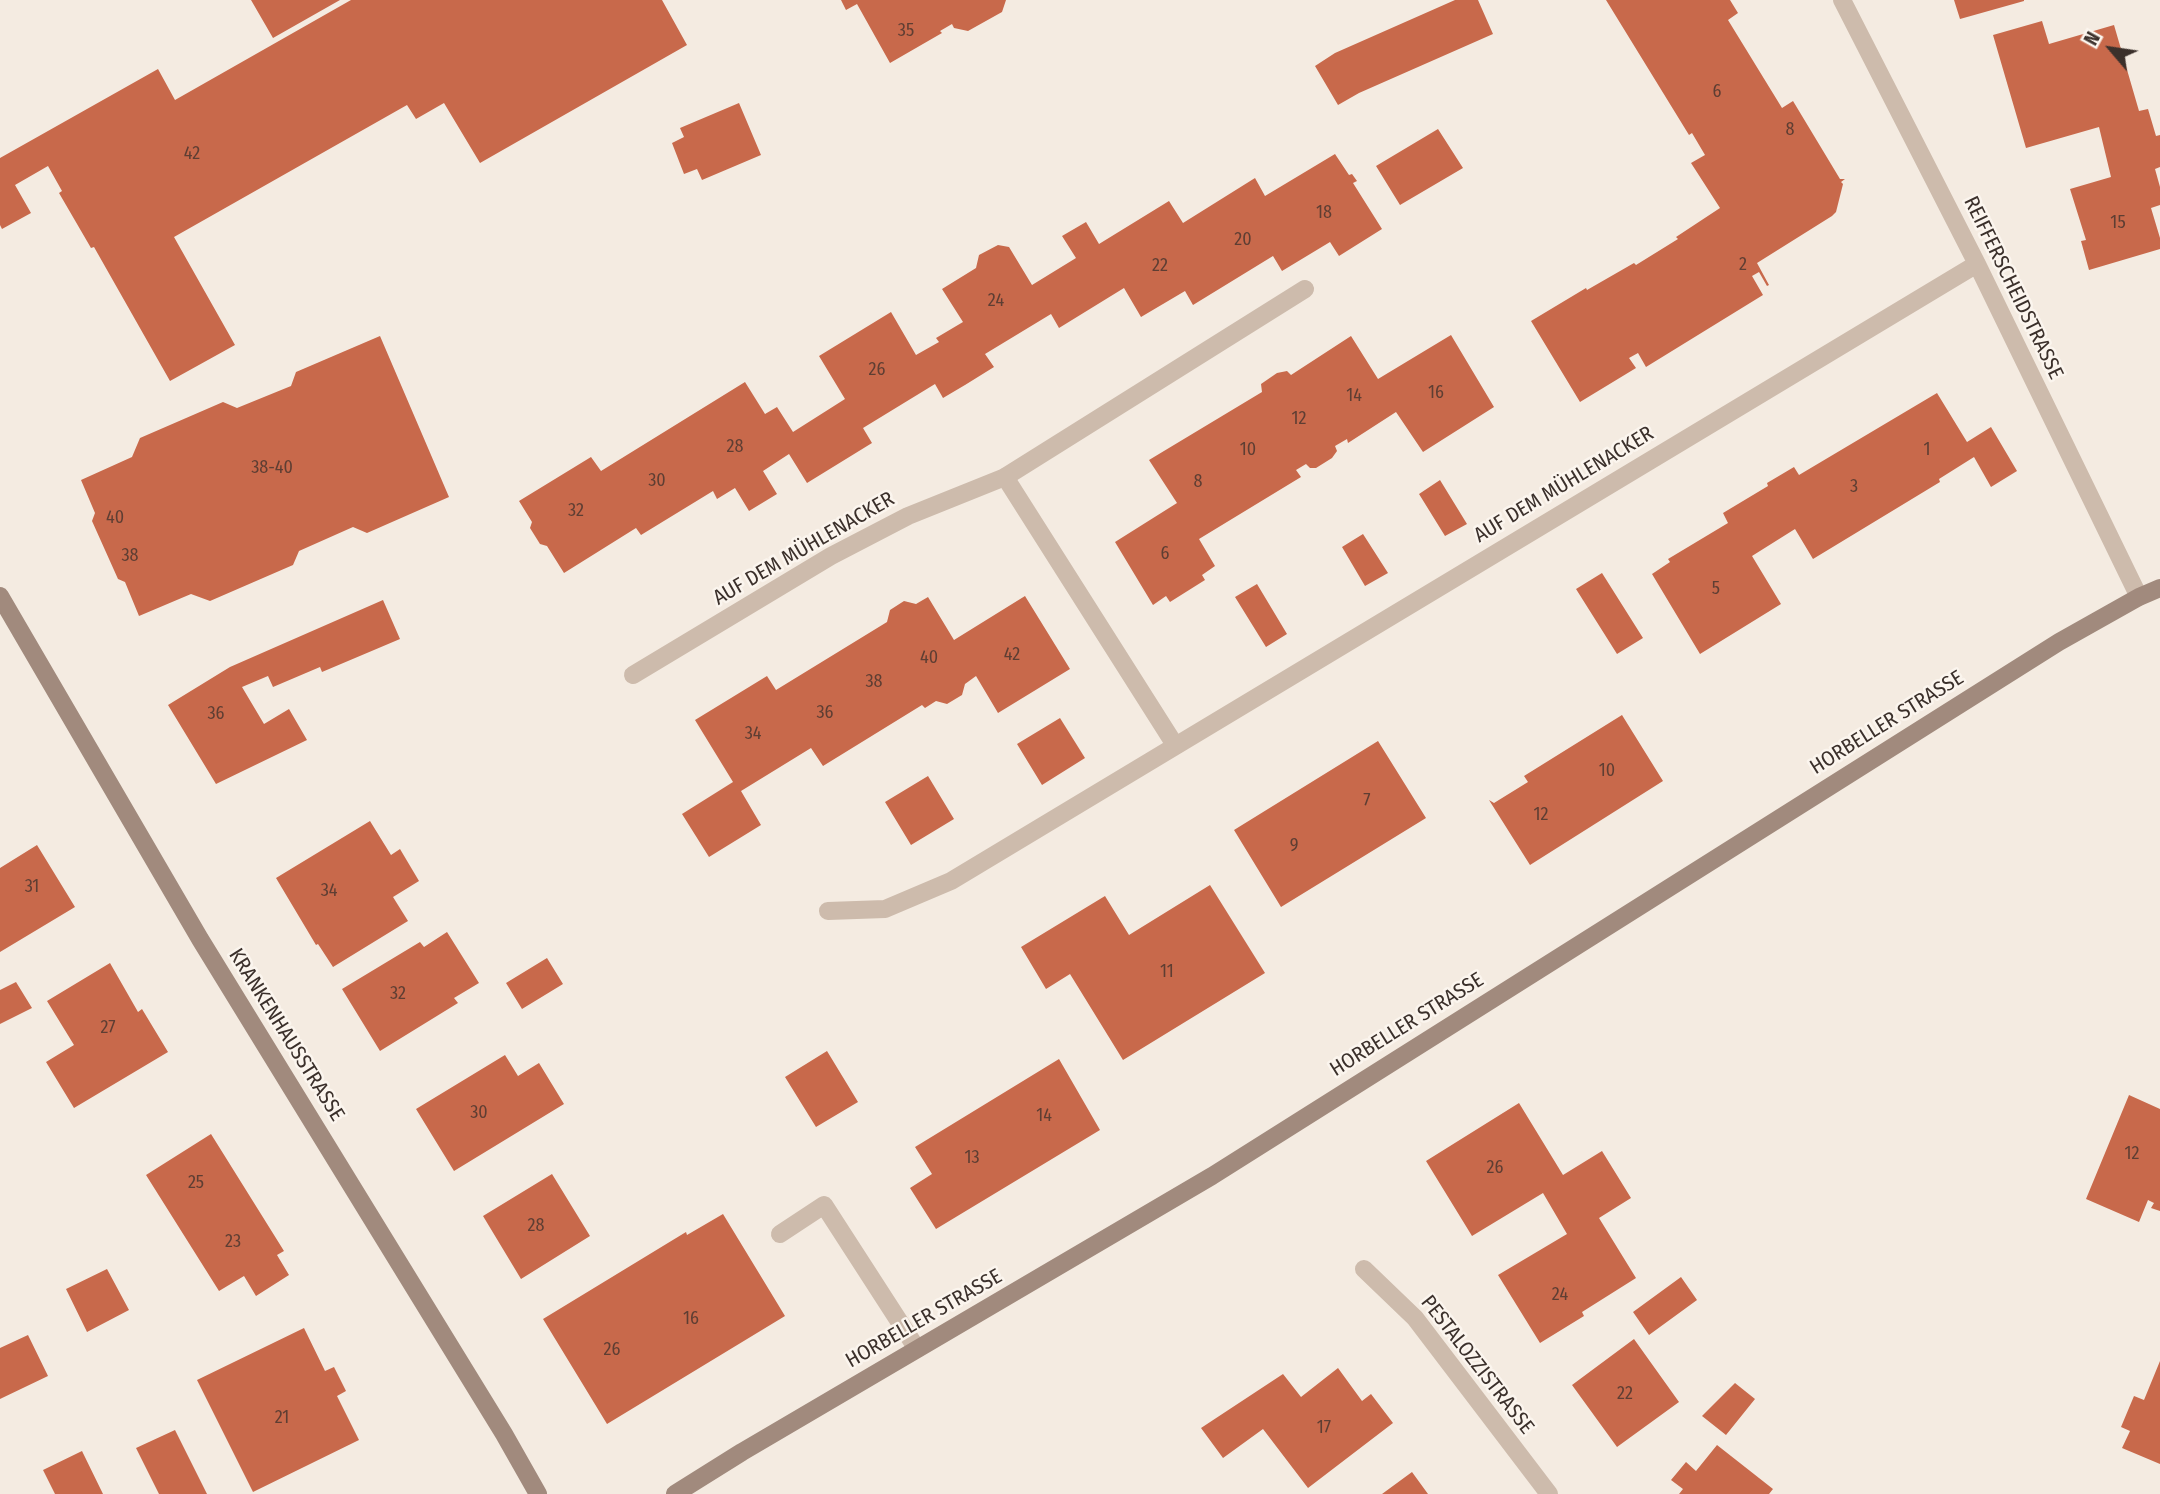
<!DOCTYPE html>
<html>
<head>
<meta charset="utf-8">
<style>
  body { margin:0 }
  #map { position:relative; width:2160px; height:1494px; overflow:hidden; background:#f4ebe1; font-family:"Fira Sans Condensed",sans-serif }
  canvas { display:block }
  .north { position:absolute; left:2076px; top:14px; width:70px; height:70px; -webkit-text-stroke:5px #fbf5ee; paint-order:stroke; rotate:299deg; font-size:19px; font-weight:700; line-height:28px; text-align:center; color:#3b302b }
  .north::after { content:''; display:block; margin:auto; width:24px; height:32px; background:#3b302b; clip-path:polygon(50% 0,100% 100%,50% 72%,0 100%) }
</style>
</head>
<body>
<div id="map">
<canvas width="2160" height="1494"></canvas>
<div class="north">N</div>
</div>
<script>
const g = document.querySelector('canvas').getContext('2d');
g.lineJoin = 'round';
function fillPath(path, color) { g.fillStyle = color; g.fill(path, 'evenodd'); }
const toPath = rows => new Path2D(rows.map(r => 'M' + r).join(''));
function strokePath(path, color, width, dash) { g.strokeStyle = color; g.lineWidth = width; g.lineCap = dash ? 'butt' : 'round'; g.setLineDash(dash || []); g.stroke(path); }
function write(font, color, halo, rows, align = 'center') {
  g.font = font + ' "Fira Sans Condensed",sans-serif'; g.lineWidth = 5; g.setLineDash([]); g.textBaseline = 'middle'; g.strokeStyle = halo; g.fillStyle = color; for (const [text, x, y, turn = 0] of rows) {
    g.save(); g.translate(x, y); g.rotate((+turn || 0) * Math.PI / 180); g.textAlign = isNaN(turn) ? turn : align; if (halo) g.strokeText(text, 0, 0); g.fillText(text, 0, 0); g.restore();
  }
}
fillPath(toPath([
  [251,0,340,0,273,38],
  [351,0,662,0,687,45,480,163,444,103,416,119,407,105,174,237,235,345,170,381,94,247,91,248,59,193,62,191,48,166,15,185,31,213,2,229,0,225,0,158,158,69,175,100],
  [841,0,1006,0,1002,12,968,31,954,28,952,24,940,31,942,33,890,63,857,4,846,10],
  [1455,0,1478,0,1493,34,1359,93,1338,105,1315,66,1335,53],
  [1606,0,1730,0,1738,13,1728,20,1782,108,1793,101,1840,179,1845,179,1841,182,1843,184,1836,212,1832,216,1757,263,1769,285,1767,286,1759,272,1752,276,1763,295,1646,367,1638,353,1629,358,1636,368,1580,402,1531,321,1586,288,1587,290,1634,263,1636,265,1678,239,1676,237,1720,208,1691,163,1705,155,1692,133,1689,135],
  [1954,0,2024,0,2024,1,1960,19],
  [2042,21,2049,44,2114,25,2139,111,2148,109,2156,136,2160,135,2160,167,2155,169,2160,187,2160,205,2151,208,2160,238,2160,249,2089,270,2081,241,2086,240,2070,189,2111,177,2099,127,2026,148,1993,35],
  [739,103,761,155,702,180,697,169,684,174,672,143,684,137,680,128],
  [1438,129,1463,168,1400,205,1376,166],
  [1335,154,1349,175,1352,174,1357,181,1353,183,1382,229,1339,256,1330,242,1282,271,1273,256,1193,305,1185,291,1141,317,1124,288,1059,328,1051,314,985,354,994,367,965,385,943,398,935,384,863,428,872,443,807,483,789,454,763,471,777,494,749,511,735,488,717,499,713,491,641,535,636,528,564,573,547,546,540,544,530,528,532,522,519,501,591,457,601,471,745,382,765,414,777,407,793,432,845,399,819,356,891,312,916,355,939,342,936,338,963,322,942,289,976,268,979,255,998,245,1009,247,1032,285,1076,258,1062,236,1086,222,1099,244,1169,201,1183,223,1255,178,1265,196],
  [1451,335,1494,407,1423,452,1396,412,1348,443,1347,439,1335,446,1337,451,1332,458,1316,468,1310,468,1306,464,1296,470,1301,477,1199,539,1215,566,1202,575,1205,580,1170,602,1166,596,1153,605,1115,542,1177,503,1149,460,1262,392,1261,384,1277,373,1287,371,1291,375,1351,336,1378,379],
  [380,336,449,497,367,533,353,527,299,551,293,565,210,601,191,594,139,616,125,582,118,579,92,521,95,513,81,480,132,457,140,438,223,402,237,408,291,386,296,372],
  [1937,393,1967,442,1991,427,2017,471,1991,487,1974,457,1939,479,1940,482,1813,559,1795,529,1752,556,1781,604,1700,654,1652,574,1670,562,1668,559,1728,523,1723,513,1768,486,1767,483,1794,467,1799,475],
  [1440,480,1467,524,1445,536,1419,494],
  [1363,534,1388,573,1365,586,1342,547],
  [1602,573,1643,638,1617,654,1576,589],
  [1257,584,1287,634,1266,647,1235,597],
  [1025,596,1070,669,998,713,976,676,965,684,962,695,947,704,936,701,925,708,922,705,823,766,811,748,741,791,761,825,709,857,682,814,733,782,695,720,767,676,776,690,887,622,890,610,904,601,916,604,928,597,954,640],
  [383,600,400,639,322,672,320,667,273,687,268,676,242,687,264,724,289,709,307,740,216,784,168,705,230,667],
  [1622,715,1663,781,1530,865,1489,800,1494,803,1528,782,1524,776],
  [1060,718,1085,758,1042,785,1017,744],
  [1378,741,1426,818,1281,907,1234,830],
  [928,776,954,819,911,845,885,802],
  [370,821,391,855,400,849,419,881,393,897,408,921,333,967,318,944,316,945,276,878],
  [37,845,75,907,0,952,0,868],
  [1210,885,1265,973,1123,1060,1070,974,1046,989,1021,947,1105,896,1129,935],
  [447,932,479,983,454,998,458,1003,380,1051,342,989,420,942,424,947],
  [547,958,563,984,522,1009,506,983],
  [110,963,138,1012,142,1009,168,1052,74,1108,46,1062,74,1045,47,1001],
  [16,982,32,1008,0,1024,0,990],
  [827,1051,858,1102,816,1127,785,1077],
  [505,1055,518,1076,539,1063,564,1104,454,1171,416,1109],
  [1059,1059,1100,1130,936,1229,910,1188,932,1174,915,1147],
  [2129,1095,2160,1109,2160,1211,2151,1208,2154,1203,2148,1200,2139,1222,2086,1199],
  [1519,1103,1563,1175,1602,1151,1631,1198,1599,1218,1636,1278,1582,1312,1584,1316,1540,1343,1498,1275,1567,1234,1543,1193,1472,1236,1426,1161],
  [211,1134,284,1251,277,1255,289,1275,256,1296,244,1276,219,1291,146,1175],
  [552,1174,590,1236,521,1279,483,1216],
  [723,1214,785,1316,607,1424,543,1319,686,1232,687,1235],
  [107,1269,129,1310,87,1332,66,1289],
  [1681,1277,1697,1300,1649,1335,1633,1312],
  [304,1328,325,1371,334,1367,346,1391,337,1396,359,1440,253,1492,197,1380],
  [28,1335,48,1376,0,1399,0,1348],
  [1634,1339,1679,1402,1617,1447,1572,1385],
  [2160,1361,2160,1464,2122,1448,2130,1431,2121,1427,2134,1396,2144,1400],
  [1338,1368,1362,1401,1371,1394,1393,1423,1308,1488,1263,1429,1223,1458,1201,1428,1283,1374,1301,1397],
  [1735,1383,1755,1399,1726,1435,1702,1416],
  [175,1430,207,1494,159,1494,136,1448],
  [1717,1445,1773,1489,1769,1494,1679,1494,1683,1489,1671,1480,1686,1462,1696,1471],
  [82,1451,103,1494,55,1494,43,1470],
  [1412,1472,1428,1494,1382,1494]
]), '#c8694b');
strokePath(toPath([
  [633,675,831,556,908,516,1005,477,1305,289],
  [780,1234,824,1205,917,1349]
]), '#cdbbac', 18);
strokePath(toPath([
  [1842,0,1977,264,2139,597],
  [1005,477,1175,745],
  [828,911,885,909,951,881,1977,264],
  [1364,1269,1415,1318,1549,1494]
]), '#cdbbac', 18);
strokePath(toPath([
  [0,596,200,939,504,1434,538,1494],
  [675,1494,742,1452,1212,1176,2059,642,2139,597,2160,588]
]), '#a18a7d', 18);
write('18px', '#5e3e33', null, [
  ["35",906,31],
  ["6",1717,92],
  ["8",1790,130],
  ["42",192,154],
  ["18",1324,213],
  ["15",2118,223],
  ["20",1243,240],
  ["2",1743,265],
  ["22",1160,266],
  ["24",996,301],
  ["26",877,370],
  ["16",1436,393],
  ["14",1354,396],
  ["12",1299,419],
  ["28",735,447],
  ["10",1248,450],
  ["1",1927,450],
  ["38-40",272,468],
  ["30",657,481],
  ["8",1198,482],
  ["3",1854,487],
  ["32",576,511],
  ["40",115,518],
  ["6",1165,554],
  ["38",130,556],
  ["5",1716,589],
  ["42",1012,655],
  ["40",929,658],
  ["38",874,682],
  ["36",825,713],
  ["36",216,714],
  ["34",753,734],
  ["10",1607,771],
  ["7",1367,801],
  ["12",1541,815],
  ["9",1294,846],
  ["31",32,887],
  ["34",329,891],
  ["11",1167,972],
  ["32",398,994],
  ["27",108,1028],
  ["30",479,1113],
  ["14",1044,1116],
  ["12",2132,1154],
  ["13",972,1158],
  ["26",1495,1168],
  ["25",196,1183],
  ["28",536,1226],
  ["23",233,1242],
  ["24",1560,1295],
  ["16",691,1319],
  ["26",612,1350],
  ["22",1625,1394],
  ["21",282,1418],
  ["17",1324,1428]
]);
write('21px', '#3b302b', '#fbf5ee', [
  ["REIFFERSCHEIDSTRASSE",2013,288,64],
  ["AUF DEM MÜHLENACKER",1564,485,-31],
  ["AUF DEM MÜHLENACKER",804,549,-30],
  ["HORBELLER STRASSE",1887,723,-32],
  ["HORBELLER STRASSE",1407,1025,-32],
  ["KRANKENHAUSSTRASSE",286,1035,58],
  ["HORBELLER STRASSE",924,1319,-30],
  ["PESTALOZZISTRASSE",1477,1365,52]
]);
</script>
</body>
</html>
